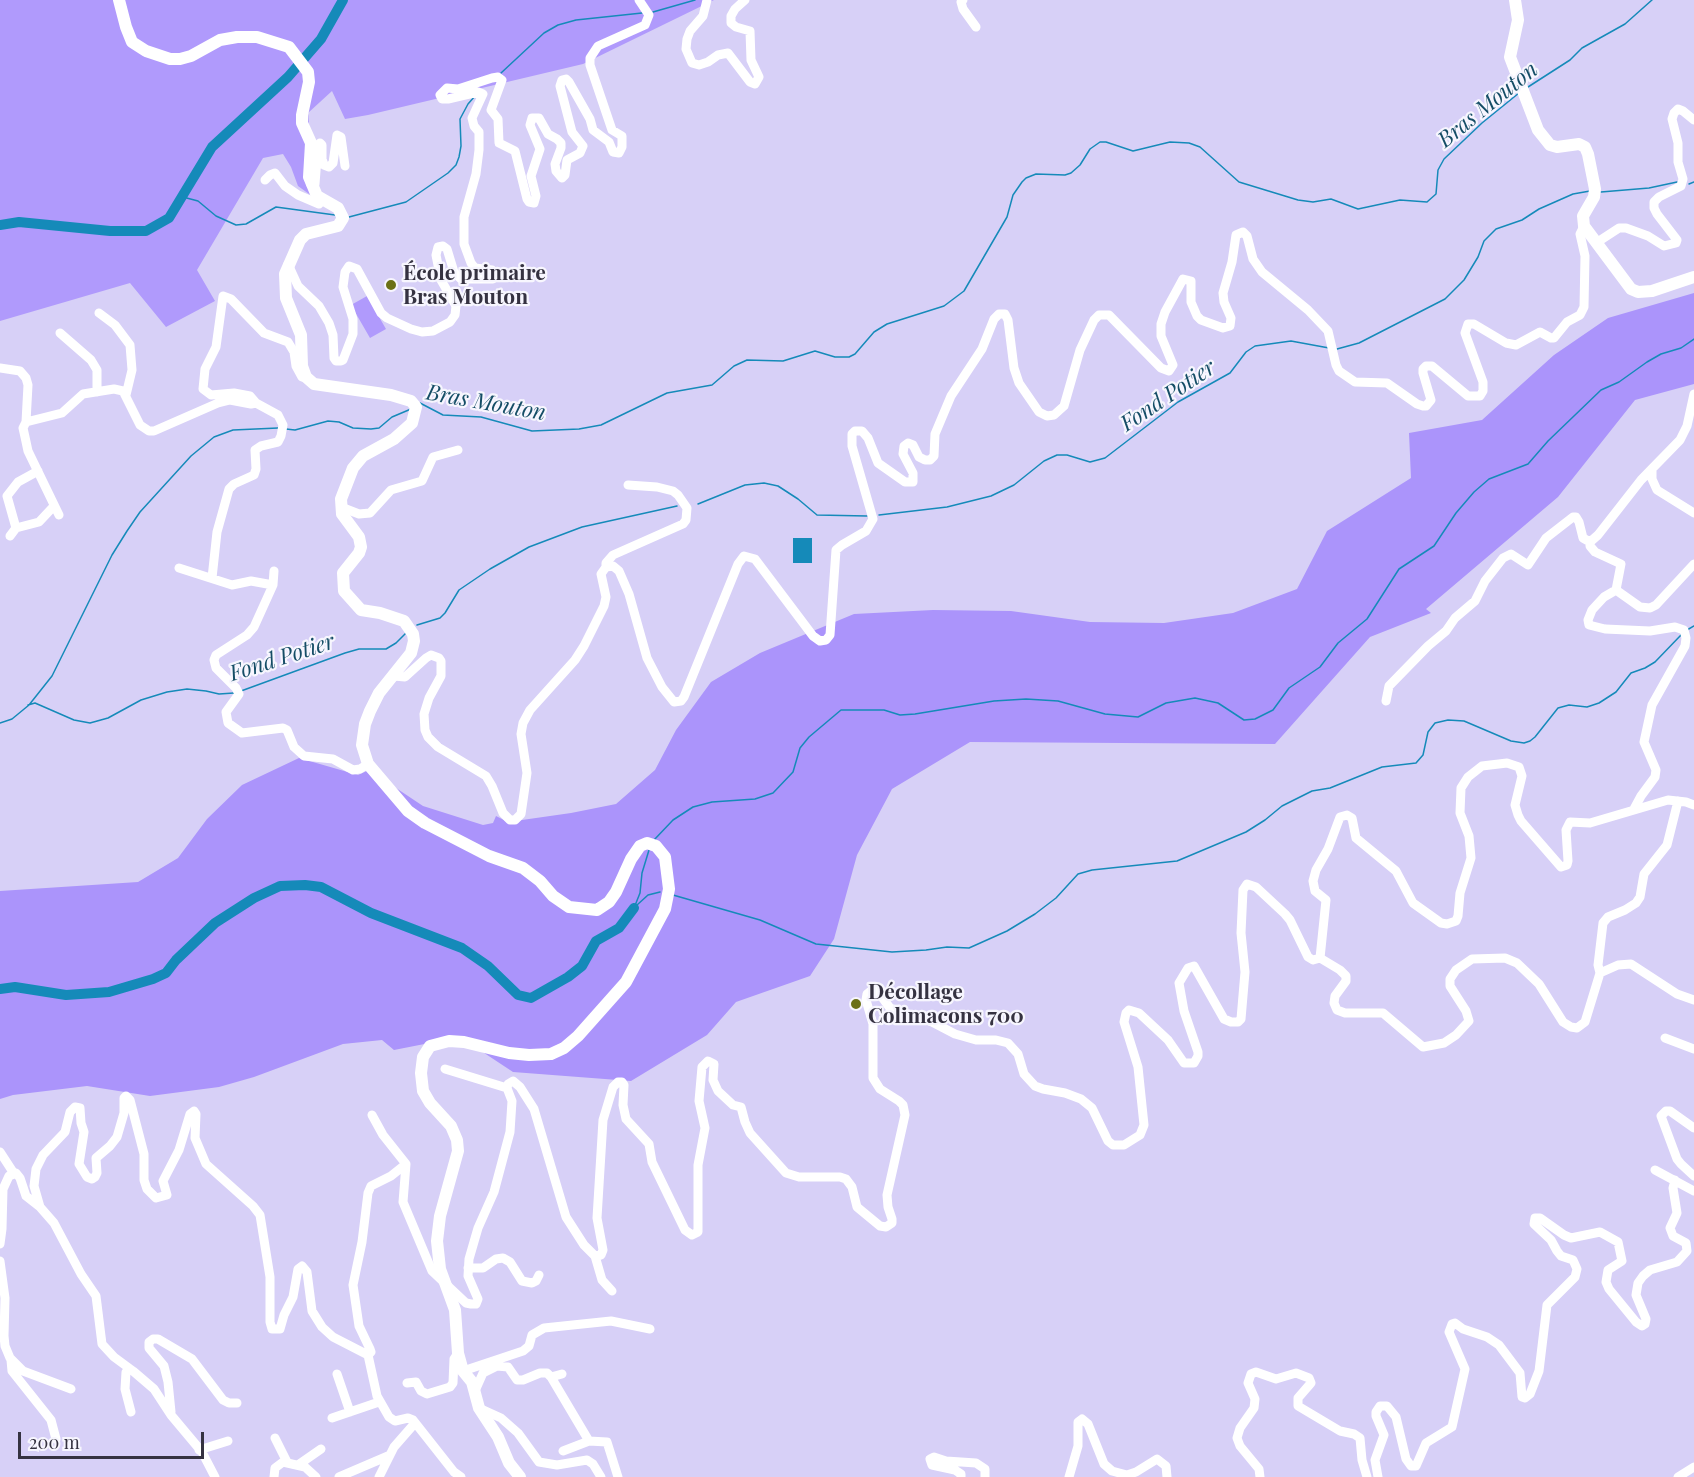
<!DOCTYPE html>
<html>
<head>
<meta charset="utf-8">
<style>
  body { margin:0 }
  #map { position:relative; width:1694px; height:1477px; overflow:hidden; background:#d7d0f7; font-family:"Playfair Display",serif }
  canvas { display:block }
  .scale { position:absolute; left:18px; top:1432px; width:186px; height:27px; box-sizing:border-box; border:3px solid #353241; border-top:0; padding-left:8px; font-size:18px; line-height:21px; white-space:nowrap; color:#353241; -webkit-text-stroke:4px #f7f6fe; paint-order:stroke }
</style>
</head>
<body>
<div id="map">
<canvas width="1694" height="1477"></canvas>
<div class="scale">200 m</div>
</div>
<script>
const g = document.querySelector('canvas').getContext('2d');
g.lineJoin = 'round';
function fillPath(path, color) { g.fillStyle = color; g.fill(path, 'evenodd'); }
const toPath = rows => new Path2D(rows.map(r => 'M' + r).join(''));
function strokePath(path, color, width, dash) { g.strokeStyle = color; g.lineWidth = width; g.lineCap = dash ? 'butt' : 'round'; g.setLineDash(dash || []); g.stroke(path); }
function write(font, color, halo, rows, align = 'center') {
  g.font = font + ' "Playfair Display",serif'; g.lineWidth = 4.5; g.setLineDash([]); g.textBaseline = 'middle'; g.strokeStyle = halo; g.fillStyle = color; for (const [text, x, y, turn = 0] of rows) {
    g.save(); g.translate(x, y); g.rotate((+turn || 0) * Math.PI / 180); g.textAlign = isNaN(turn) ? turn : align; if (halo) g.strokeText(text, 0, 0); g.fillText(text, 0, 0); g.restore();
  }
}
fillPath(toPath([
  [0,0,714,0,583,64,368,115,345,119,332,91,308,113,316,199,298,186,291,167,283,154,263,158,197,270,215,301,166,327,130,283,0,321],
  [367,296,386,329,370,338,351,305]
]), '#b09afc');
fillPath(toPath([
  [1694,293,1694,384,1635,400,1558,497,1426,609,1431,613,1370,637,1275,744,970,742,892,789,857,855,834,939,810,976,736,1002,707,1035,631,1081,513,1072,460,1037,394,1050,382,1040,343,1044,254,1077,219,1087,150,1096,87,1086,13,1095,0,1099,0,891,138,882,178,858,207,819,242,785,299,758,358,775,369,770,423,806,483,825,493,823,496,816,508,822,571,813,616,804,655,770,676,730,711,682,760,653,854,614,933,610,1011,611,1090,622,1164,623,1233,613,1297,589,1327,531,1411,478,1409,433,1482,420,1554,355,1608,318]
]), '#ab94fb');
fillPath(toPath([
  [793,538,812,538,812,563,793,563]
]), '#158ab9');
strokePath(toPath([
  [653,12,695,0],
  [501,73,544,33,558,25,576,20,642,13],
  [1528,87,1570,60,1582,48,1625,24,1652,0],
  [1689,184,1694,182],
  [1601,192,1649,188,1677,182],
  [183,197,198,201,216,216,236,225,246,224,276,207,335,215],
  [349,217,406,202,448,173,456,165,459,157,461,146,460,119,468,104,475,96],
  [1337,349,1359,343,1445,299,1464,280,1478,257,1484,241,1496,229,1522,220,1539,209,1573,194,1590,191],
  [420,403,443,415,481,417,532,431,579,429,601,425,667,393,712,385,734,366,747,360,783,361,815,351,835,357,849,357,855,354,874,332,887,324,944,306,964,291,1007,217,1013,195,1022,182,1026,178,1036,174,1065,175,1071,173,1080,165,1090,149,1100,142,1106,142,1133,151,1170,142,1189,143,1200,147,1239,182,1298,200,1313,202,1331,199,1358,209,1400,200,1427,202,1436,194,1438,170,1444,159,1482,123,1519,93],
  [286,429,295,430,328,421,339,422,353,428,371,429,379,428,392,417,411,409],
  [698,504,745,485,764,483,778,486,798,499,817,515,867,516],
  [879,515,947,507,991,496,1014,485,1044,461,1057,455,1067,455,1090,462,1105,458,1178,402,1230,373,1246,352,1255,346,1291,341,1329,348],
  [417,625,440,618,445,613,459,590,490,569,529,547,582,527,677,506],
  [1687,630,1694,626],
  [241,691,345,653,359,649,386,649,396,643,406,633],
  [28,705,35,703,74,720,90,723,108,718,141,700,167,692,187,689,206,691,219,694,234,693],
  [0,723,12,719,29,705,52,676,112,555,127,531,140,512,191,456,214,437,233,430,278,428],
  [654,840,673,820,693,807,712,802,755,799,773,793,793,772,800,748,809,737,841,710,884,710,900,715,915,714,994,701,1026,699,1058,701,1105,714,1138,717,1166,703,1195,698,1218,703,1244,720,1255,719,1273,710,1289,688,1320,667,1338,643,1367,619,1399,569,1434,546,1456,513,1474,492,1489,479,1528,464,1548,441,1601,390,1619,382,1647,362,1661,354,1681,348,1694,339],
  [673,895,760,920,816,944,892,952,926,950,947,947,969,948,1007,931,1035,914,1056,898,1078,874,1092,870,1177,861,1246,832,1265,820,1282,806,1312,791,1330,788,1382,767,1416,763,1423,755,1428,732,1435,723,1448,720,1464,721,1511,741,1524,743,1530,741,1535,737,1558,708,1569,705,1587,707,1599,703,1616,692,1631,673,1645,668,1655,662,1681,635],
  [637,905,648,895,660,892],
  [634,908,640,893,642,873,649,850]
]), '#158ab9', 1.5);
strokePath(toPath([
  [0,225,19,222,110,231,146,231,169,218,212,147,288,77,321,39,343,0],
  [0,989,15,987,66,995,109,992,153,979,166,973,176,960,215,923,254,898,280,886,305,885,321,887,371,913,462,948,488,966,518,995,531,998,568,977,582,966,596,941,619,928,634,908]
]), '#158ab9', 10);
strokePath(toPath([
  [707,0,703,16,690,31,687,39,686,49,692,63,699,65,708,62,718,55,728,53,750,82,755,84,759,77,751,60,750,31,736,27,731,23,731,16,735,9,745,0],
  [963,0,961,2,963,9,976,27],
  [265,180,270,175,275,173,285,186,298,195,319,204,322,200],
  [311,185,315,184,318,145,320,143,322,145,322,159,324,165,329,167,333,163,337,135,341,137,345,166],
  [1596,243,1619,228,1626,228,1648,236,1664,246,1676,243,1677,240,1657,214,1654,208,1654,202,1659,197,1681,186,1683,179,1678,162,1678,143,1672,119,1674,113,1678,109,1683,111,1694,120],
  [288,264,298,286,319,306,329,323,333,335,334,358,336,361,341,361,343,360,353,334,353,319,343,287,345,272,349,266,357,269,381,313,387,318,411,329,422,332,433,331,450,322,455,315,456,306,441,280,436,255,438,247,443,246,447,249,454,272,461,279,493,279,497,274,492,270,475,268,471,263,464,244,464,217,476,174,479,150,479,132,474,126,472,118,483,94,478,92,448,99,442,99,440,95,447,88,458,89,492,78,498,77,502,80,491,110,498,119,499,143,515,151,527,199,529,202,534,203,536,196,531,176,540,149,530,125,532,118,539,118,548,134,557,139,561,143,561,148,555,164,556,171,562,178,565,175,567,160,580,153,583,146,572,132,560,86,562,80,566,79,569,82,590,119,593,130,609,142,613,152,619,153,622,147,622,136,612,130,590,65,590,58,598,46,645,25,649,15,639,0],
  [99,313,115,325,130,345,132,370,126,395],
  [60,333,91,360,97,370,97,392],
  [0,368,20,371,26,378,28,385,26,422,23,428,25,437,28,451,59,515],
  [26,422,62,413,83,394,114,389,123,391,140,425,149,431,154,431,218,403,230,400,251,404,256,403],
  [1652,469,1652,479,1657,490,1694,513],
  [341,507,359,514,370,513,391,490,422,481,433,457,458,450],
  [16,528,7,496,18,482,38,471],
  [10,536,16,528,39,522,54,506],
  [606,567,606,563,613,555,683,524,686,520,687,508,678,495,673,491,657,487,628,485],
  [179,568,232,585,251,581,273,585],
  [274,571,273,585,254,627,247,635,216,655,214,660,216,668,236,688,239,694,226,712,228,723,242,733,283,728,287,730,294,747,304,756,333,759,353,770,360,769,368,764],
  [212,578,217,532,229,489,234,484,254,475,256,469,255,450,261,446,278,442,281,436,283,425,278,415,256,403,250,396,234,393,211,395,203,389,205,369,216,347,223,296,231,299,264,333,288,342,294,352,296,366,302,377],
  [1616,590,1604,597,1592,610,1588,620,1589,625,1605,629,1650,631,1675,627,1684,630,1686,638,1685,646,1652,705,1644,742,1656,770,1655,777,1641,796,1634,809],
  [1616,590,1621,564,1595,552,1590,546,1590,542,1598,535,1641,480,1680,440,1687,426,1694,394],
  [1616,590,1640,607,1650,608,1656,605,1694,564],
  [394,676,405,677,426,658,431,655,439,658,441,661,441,676,429,698,424,714,425,730,428,737,438,747,486,776,492,786,503,813,510,820,515,820,521,814,527,773,521,734,523,723,530,710,575,660,584,646,604,606,606,597,601,574,606,567,613,566,619,571,629,594,647,658,662,687,674,702,681,701,684,697,738,564,744,556,755,559,813,636,820,641,826,640,830,635,836,550,842,545,866,531,873,519,852,446,852,434,855,431,862,431,868,438,878,463,905,482,913,482,913,473,903,454,904,446,908,443,913,445,919,457,925,460,930,460,934,456,935,434,951,396,982,349,994,319,999,314,1005,314,1008,320,1014,368,1019,383,1039,412,1047,416,1054,415,1064,406,1080,350,1094,320,1099,315,1109,315,1161,368,1169,371,1173,365,1161,336,1161,324,1165,312,1183,279,1191,281,1191,302,1197,316,1201,320,1223,328,1230,326,1231,318,1224,302,1223,293,1232,262,1236,235,1243,232,1247,236,1253,259,1262,272,1308,310,1328,331,1336,365,1339,371,1355,382,1387,383,1417,404,1423,406,1426,406,1431,400,1423,373,1423,369,1426,366,1432,366,1468,396,1480,396,1483,391,1483,382,1465,333,1468,324,1474,324,1506,343,1516,345,1540,332,1551,338,1554,338,1567,322,1580,315,1584,307,1585,256,1580,234,1584,226],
  [1386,701,1389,686,1428,646,1446,631,1455,618,1475,601,1485,581,1503,558,1511,554,1528,565,1546,538,1573,517,1576,517,1579,522,1583,538,1590,542],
  [1320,958,1340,970,1346,976,1346,981,1335,996,1334,1003,1337,1010,1345,1013,1383,1013,1423,1047,1444,1043,1456,1035,1469,1021,1466,1011,1450,986,1450,979,1456,970,1472,959,1505,958,1517,963,1539,984,1563,1022,1571,1027,1577,1028,1585,1022,1600,973,1618,965,1631,964,1677,994,1694,1000],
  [1600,973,1598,965,1603,923,1608,917,1625,910,1636,903,1640,897,1644,874,1667,845,1678,801],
  [1665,1038,1694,1049],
  [445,1069,507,1088],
  [372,1115,383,1135,406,1164,403,1202,432,1271,466,1303,471,1304,476,1304,478,1299,468,1276,469,1259,478,1228,494,1192,510,1132,512,1101,507,1088,508,1084,513,1081,520,1087,534,1109,566,1217,584,1245,595,1256,601,1255,603,1250,597,1218,603,1120,613,1087,618,1082,622,1082,624,1085,623,1105,626,1119,649,1144,652,1162,685,1230,692,1235,698,1232,698,1165,705,1128,699,1101,702,1067,708,1061,714,1064,713,1080,718,1091,733,1105,741,1107,745,1122,750,1133,786,1173,799,1177,840,1177,846,1179,852,1187,857,1207,880,1226,886,1227,892,1223,892,1219,888,1207,887,1195,905,1115,903,1105,899,1101,880,1089,873,1078,873,1024,866,1000,867,994,872,990,879,993,890,1008,932,1022,955,1034,976,1040,996,1040,1008,1043,1018,1054,1024,1074,1035,1086,1043,1089,1065,1093,1081,1099,1092,1108,1108,1141,1113,1145,1124,1145,1140,1135,1144,1125,1138,1067,1124,1022,1126,1013,1129,1010,1139,1013,1168,1040,1184,1063,1194,1063,1198,1056,1198,1052,1184,1011,1179,983,1188,968,1194,966,1224,1019,1231,1022,1238,1022,1241,1019,1245,972,1241,933,1243,890,1247,884,1256,887,1285,914,1290,920,1308,957,1313,960,1320,958,1326,900,1315,891,1313,881,1316,870,1328,849,1340,817,1347,815,1352,818,1356,838,1396,871,1413,903,1441,923,1447,924,1456,921,1458,916,1460,893,1471,858,1469,836,1460,813,1461,788,1468,777,1482,766,1507,763,1519,767,1522,776,1515,805,1518,815,1521,821,1561,867,1567,865,1568,861,1566,830,1570,822,1590,823,1668,800,1686,802,1694,805],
  [1694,1128,1670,1111,1666,1111,1661,1116,1677,1159,1681,1164,1694,1176],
  [0,1152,13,1172],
  [1655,1170,1694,1191],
  [40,1207,34,1186,36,1169,43,1155,65,1132,70,1112,75,1107,80,1108,81,1123,84,1132,79,1164,87,1177,92,1179,95,1177,97,1173,96,1158,110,1146,117,1137,124,1113,124,1098,126,1096,130,1100,144,1154,144,1180,147,1189,156,1198,167,1195,163,1181,179,1150,190,1114,194,1111,196,1114,195,1138,206,1164,253,1206,260,1215,270,1277,270,1322,272,1329,280,1329,284,1315,293,1297,298,1269,302,1266,307,1272,312,1311,322,1327,333,1337,368,1355,371,1352,370,1349,359,1326,353,1285,362,1242,368,1193,371,1186,391,1176,406,1164],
  [0,1244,2,1229,3,1189,9,1176,16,1173,20,1178,26,1196,40,1207,54,1223,81,1274,96,1296,102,1344,114,1357,133,1371,154,1389,171,1415,202,1452,215,1477],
  [595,1256,602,1280,612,1291],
  [0,1261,5,1298,4,1336,5,1346,10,1358,23,1371,71,1389],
  [468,1268,483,1268,496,1259,503,1258,510,1262,522,1281,532,1283,536,1281,539,1275],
  [368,1355,377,1396,389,1417,395,1421,408,1418,413,1420,454,1472,461,1477],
  [11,1360,12,1371,51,1420,56,1439],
  [130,1369,126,1372,125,1389,131,1412],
  [463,1371,523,1351,529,1346,532,1335,544,1328,611,1321,650,1329],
  [337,1374,350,1412],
  [562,1374,551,1377,589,1441,607,1442,618,1477],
  [407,1383,416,1382,421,1391,427,1394,450,1387,453,1383,454,1359,458,1353],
  [475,1391,483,1373,497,1366,508,1367,517,1380,523,1380,540,1373,547,1373,551,1377],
  [479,1408,501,1418,518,1433,539,1462,557,1465,587,1460,593,1464,601,1477],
  [171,1412,168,1382,164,1366,149,1348,149,1342,153,1339,158,1339,192,1359,223,1400,229,1403,237,1403],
  [332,1418,379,1402],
  [275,1438,287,1462],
  [199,1450,228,1441],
  [563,1451,589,1441],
  [298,1465,321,1449],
  [274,1477,275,1468,283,1462,305,1467,316,1477],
  [339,1477,388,1456],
  [379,1477,394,1447,415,1423],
  [961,1477,961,1474,955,1470,932,1465,930,1459,934,1457,946,1461,976,1463,985,1469,985,1477],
  [1069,1477,1078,1446,1078,1422,1082,1419,1088,1424,1104,1464,1112,1471,1127,1475,1136,1472,1157,1459,1166,1466,1167,1477],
  [1260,1477,1259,1469,1240,1446,1237,1438,1240,1428,1254,1408,1255,1399,1248,1383,1251,1374,1256,1372,1276,1379,1296,1373,1309,1378,1311,1383,1298,1398,1298,1406,1340,1431,1354,1434,1360,1438,1362,1460,1367,1477],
  [1378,1477,1375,1460,1384,1435,1376,1416,1376,1412,1380,1406,1387,1406,1396,1417,1406,1459,1411,1466,1416,1466,1426,1443,1452,1427,1465,1369,1449,1332,1452,1324,1455,1323,1463,1329,1487,1337,1499,1345,1520,1373,1522,1397,1525,1398,1530,1394,1539,1371,1547,1305,1575,1277,1577,1269,1573,1260,1561,1256,1557,1251,1551,1240,1534,1224,1535,1218,1540,1218,1564,1235,1571,1238,1600,1232,1618,1242,1622,1261,1608,1270,1606,1282,1609,1289,1636,1322,1642,1326,1645,1324,1646,1319,1636,1295,1638,1283,1643,1276,1650,1270,1677,1262,1687,1251,1686,1243,1673,1236,1670,1228,1677,1213,1673,1188,1675,1180],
  [1678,1477,1694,1467]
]), '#fff', 9);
strokePath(toPath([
  [119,0,126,27,132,42,146,51,170,59,180,59,191,56,220,40,237,37,257,37,289,47,308,72,309,82,302,115,302,123,311,143,309,177,317,196,338,208,343,218,338,226,306,234,300,240,285,274,286,298,301,335,302,366,306,377,314,384,391,395,411,401,416,407,412,423,394,439,363,456,353,468,341,499,342,514,359,537,361,547,359,553,343,573,344,591,361,610,380,613,404,621,413,634,414,641,411,653,379,693,370,711,365,724,362,745,368,764,408,811,425,823,489,856,523,868,540,881,553,896,569,907,597,910,609,902,616,892,631,859,640,846,647,843,656,846,665,857,669,889,665,909,626,982,578,1036,564,1048,551,1054,529,1055,509,1053,464,1042,449,1041,430,1046,423,1057,421,1073,423,1091,430,1103,451,1126,457,1140,458,1151,440,1216,437,1241,440,1269,455,1310,458,1353,463,1371,472,1382,479,1408,498,1437,509,1463,520,1477],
  [1515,0,1518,20,1510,57,1538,130,1550,145,1557,147,1579,144,1585,147,1588,154,1595,189,1594,197,1583,216,1584,226,1631,289,1638,292,1652,291,1694,277]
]), '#fff', 12);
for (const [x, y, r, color] of [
  [391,285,6,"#6b7016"],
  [856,1004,6,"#6b7016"]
]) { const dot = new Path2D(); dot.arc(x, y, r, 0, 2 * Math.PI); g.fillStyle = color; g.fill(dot); strokePath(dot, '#f7f6fe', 2); }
write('bold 21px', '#353241', '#f7f6fe', [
  ["École primaire",403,273],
  ["Bras Mouton",403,297],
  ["Décollage",868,992],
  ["Colimacons 700",868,1016]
], 'left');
write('italic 22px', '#154d66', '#f7f6fe', [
  ["Bras Mouton",1488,105,-39],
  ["Fond Potier",1168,396,-34],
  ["Bras Mouton",486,403,10],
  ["Fond Potier",282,658,-18]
]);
</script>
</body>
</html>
